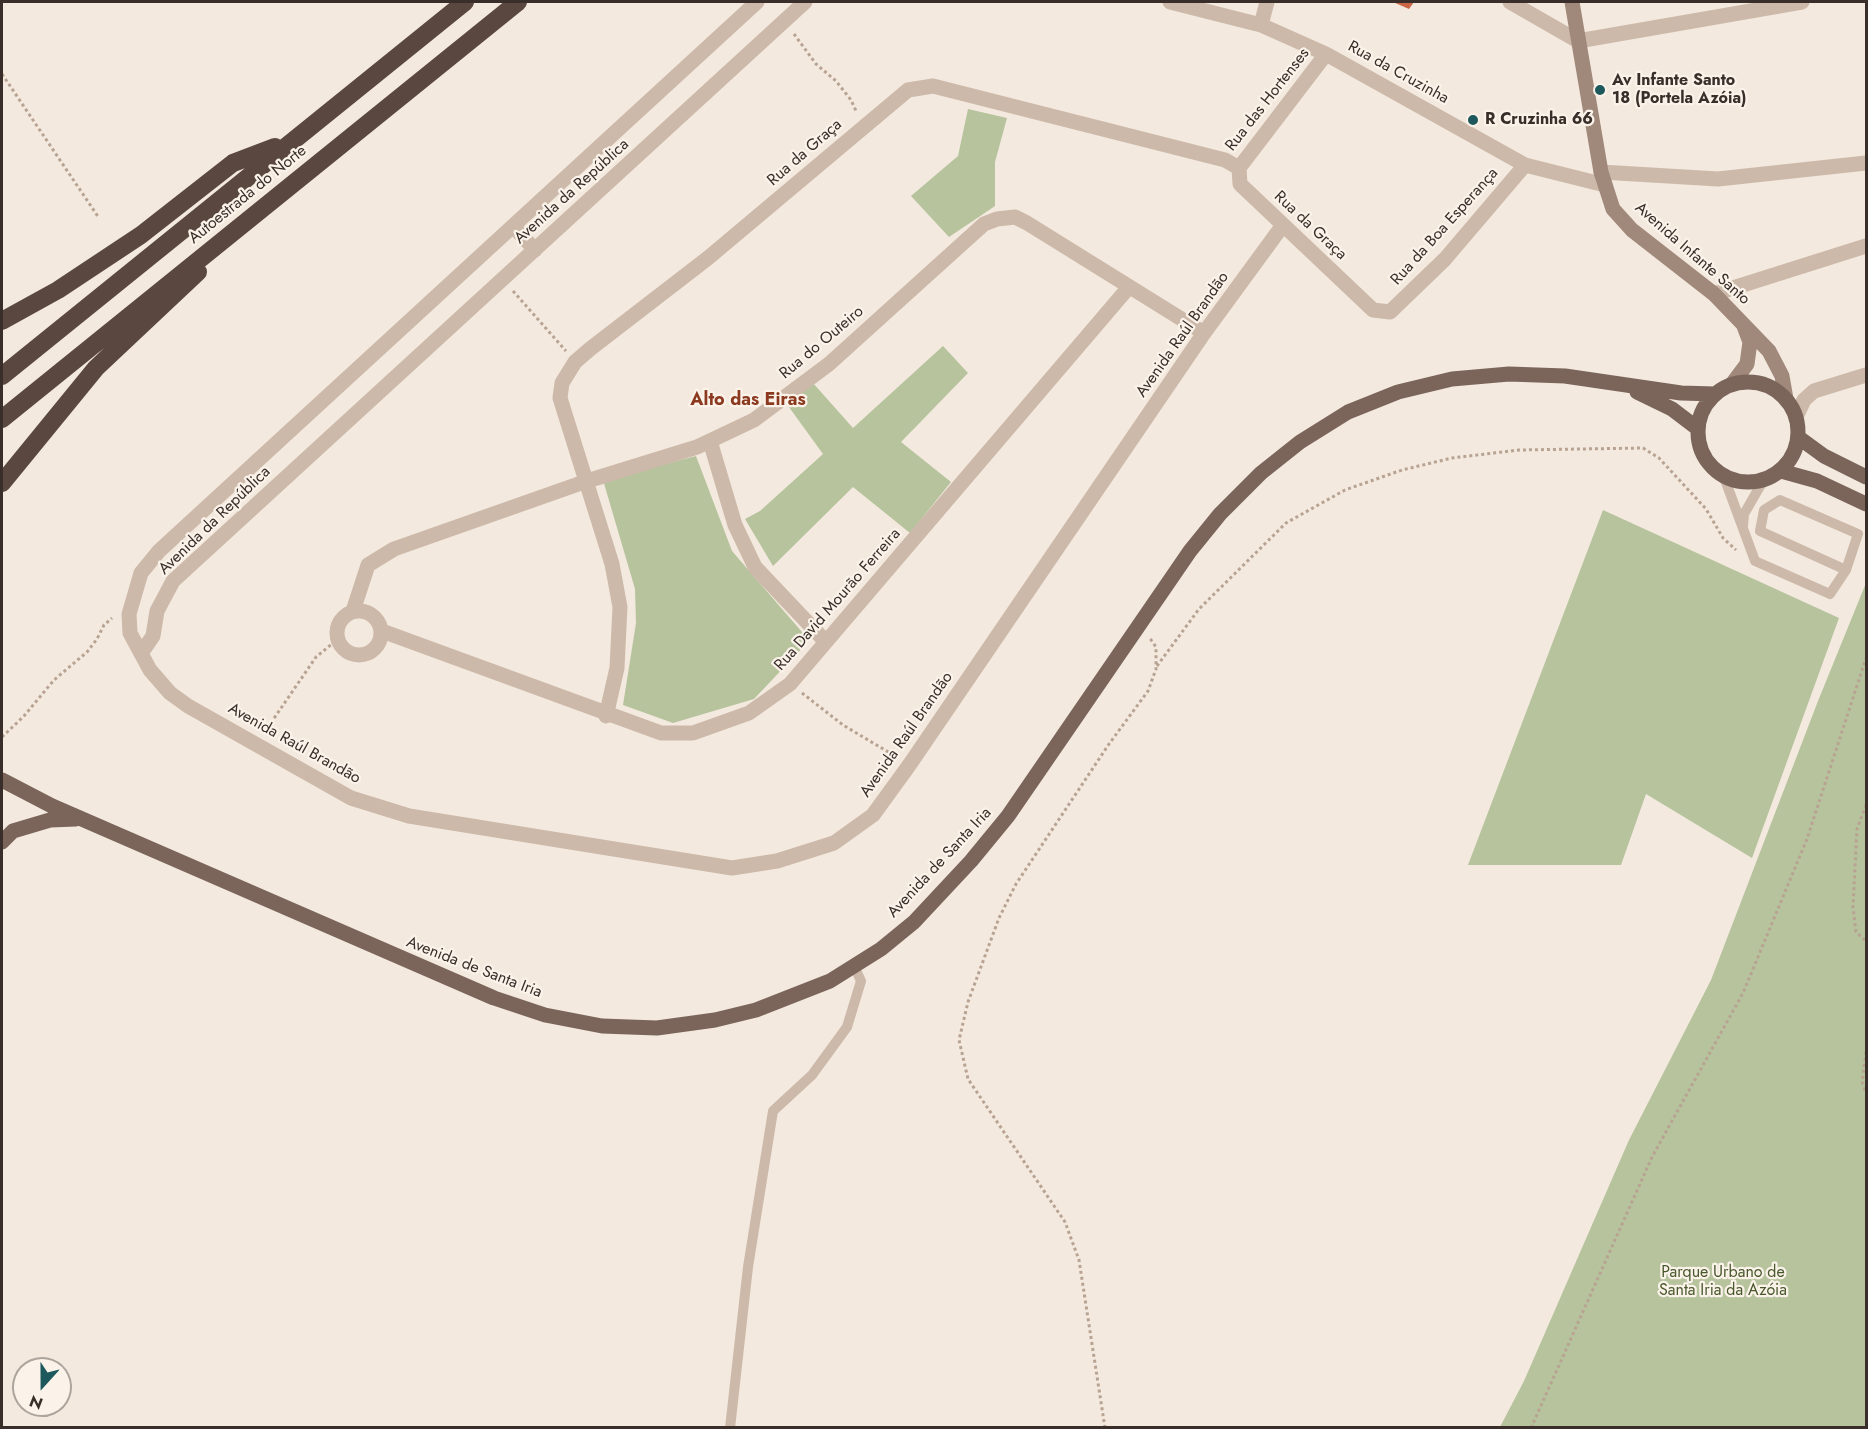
<!DOCTYPE html>
<html>
<head>
<meta charset="utf-8">
<style>
  body { margin:0 }
  #map { position:relative; width:1868px; height:1429px; overflow:hidden; background:#f3e9de; font-family:Jost,sans-serif }
  canvas { display:block }
  .frame { position:absolute; inset:0; border:3px solid #392e29; pointer-events:none }
  .north { position:absolute; left:12px; top:1357px; width:60px; height:60px; box-sizing:border-box; background:#fbf3ea; border:2px solid #ada49d; border-radius:50%; rotate:201deg; font-size:16px; font-weight:700; line-height:24px; text-align:center; color:#392e29 }
  .north::after { content:''; display:block; margin:auto; width:21px; height:27px; background:#1d585c; clip-path:polygon(50% 0,100% 100%,50% 72%,0 100%) }
</style>
</head>
<body>
<div id="map">
<canvas width="1868" height="1429"></canvas>
<div class="frame"></div>
<div class="north">N</div>
</div>
<script>
const g = document.querySelector('canvas').getContext('2d');
g.lineJoin = 'round';
function fillPath(path, color) { g.fillStyle = color; g.fill(path, 'evenodd'); }
const toPath = rows => new Path2D(rows.map(r => 'M' + r).join(''));
function strokePath(path, color, width, dash) { g.strokeStyle = color; g.lineWidth = width; g.lineCap = dash ? 'butt' : 'round'; g.setLineDash(dash || []); g.stroke(path); }
function write(font, color, halo, rows, align = 'center') {
  g.font = font + ' Jost,sans-serif'; g.lineWidth = 4.5; g.setLineDash([]); g.textBaseline = 'middle'; g.strokeStyle = halo; g.fillStyle = color; for (const [text, x, y, turn = 0] of rows) {
    g.save(); g.translate(x, y); g.rotate((+turn || 0) * Math.PI / 180); g.textAlign = isNaN(turn) ? turn : align; if (halo) g.strokeText(text, 0, 0); g.fillText(text, 0, 0); g.restore();
  }
}
fillPath(toPath([
  [968,109,1007,118,995,162,995,206,949,237,911,196,958,156],
  [943,346,968,373,901,442,951,482,910,533,853,487,773,566,745,519,760,511,823,454,786,403,813,383,853,428],
  [696,456,732,551,802,632,807,643,754,699,673,723,623,705,636,623,635,589,603,480],
  [1603,510,1839,618,1752,858,1646,794,1621,865,1468,865],
  [1866,583,1866,1427,1500,1427,1524,1381,1629,1140,1711,980,1818,701]
]), '#b6c39d');
fillPath(toPath([
  [1393,2,1414,2,1409,9]
]), '#ca6645');
strokePath(toPath([
  [794,34,816,64,836,81,851,100,857,113],
  [2,74,99,218],
  [513,291,566,351],
  [1157,666,1199,609,1286,523,1345,490,1402,470,1452,458,1519,450,1643,448,1659,458,1706,509,1723,538,1736,550],
  [802,693,843,725,895,756],
  [264,733,316,657,338,639],
  [2,737,24,716,54,680,87,652,97,639,104,625,112,618],
  [1866,805,1857,829,1853,907,1856,932,1866,941],
  [1866,1052,1862,1082,1866,1093],
  [1105,1428,1079,1260,1065,1222,968,1079,959,1040,968,1002,999,918,1016,884,1109,744,1148,691,1156,669,1156,647,1149,637],
  [1531,1428,1652,1157,1743,993,1807,839,1866,658]
]), '#b8a393', 3, [3, 3]);
strokePath(toPath([
  [1724,477,1755,561,1830,594,1846,570,1858,534,1780,500,1764,510,1760,531,1846,570],
  [1743,526,1744,514,1763,481],
  [730,1428,748,1267,773,1111,812,1075,847,1027,861,981,854,966]
]), '#ccb9a9', 10);
strokePath(toPath([
  [757,2,159,551,141,573,129,614,130,633,150,670,170,693,188,706,351,798,409,816,732,868,777,861,834,843,873,815,910,764,1204,333,1283,225],
  [1170,2,1261,25,1326,54,1525,165,1605,185],
  [1510,2,1578,41,1802,2],
  [1261,25,1267,2],
  [1239,168,1326,54],
  [1601,172,1718,179,1866,163],
  [513,226,535,250],
  [1714,294,1866,246],
  [1796,417,1804,400,1814,391,1866,375],
  [710,441,735,525,755,567,825,641],
  '337 633a22 22 0 1 1 44 0a22 22 0 1 1-44 0Z',
  [353,611,368,565,394,549,587,481,697,447,754,420,829,364,984,224,997,219,1015,217,1027,223,1204,333],
  [382,631,661,733,693,733,749,713,790,684,1129,287],
  [142,652,153,636,157,611,173,581,805,2],
  [606,716,617,668,620,607,612,564,560,398,562,383,575,362,590,349,708,258,908,90,933,86,1225,160,1239,168,1240,184,1373,310,1390,312,1445,259,1525,165]
]), '#ccb9a9', 15);
strokePath(toPath([
  [1572,2,1601,172,1613,209,1632,230,1714,294,1769,351,1782,376,1786,399],
  [1732,384,1747,364,1750,342,1744,326]
]), '#a0887a', 15);
strokePath(toPath([
  '1698 432a50 50 0 1 1 100 0a50 50 0 1 1-100 0Z',
  [1637,392,1672,409,1697,428],
  [1798,437,1824,456,1866,477],
  [1781,471,1817,481,1866,504],
  [2,780,52,806,494,998,545,1015,602,1026,657,1028,715,1020,756,1010,830,981,881,949,914,922,971,861,1008,816,1190,551,1220,514,1261,473,1300,442,1348,412,1398,392,1452,379,1509,374,1565,376,1681,393,1715,394],
  [2,842,13,831,50,820,76,819]
]), '#7b655a', 15);
strokePath(toPath([
  [2,321,58,290,141,235,233,163,275,147],
  [2,376,465,2],
  [2,419,518,2],
  [2,483,96,368,198,272]
]), '#5a4840', 18);
for (const [x, y, r, color] of [
  [1600,90,6,"#1d585c"],
  [1473,120,6,"#1d585c"]
]) { const dot = new Path2D(); dot.arc(x, y, r, 0, 2 * Math.PI); g.fillStyle = color; g.fill(dot); strokePath(dot, '#fbf3ea', 2); }
write('16px', '#392e29', '#fbf3ea', [
  ["Rua da Cruzinha",1398,73,29],
  ["Rua das Hortenses",1268,100,-52],
  ["Rua da Graça",805,153,-41],
  ["Avenida da República",572,192,-42],
  ["Autoestrada do Norte",248,195,-39],
  ["Rua da Graça",1310,226,43],
  ["Rua da Boa Esperança",1445,227,-48],
  ["Avenida Infante Santo",1692,254,41],
  ["Avenida Raúl Brandão",1183,335,-55],
  ["Rua do Outeiro",822,343,-40],
  ["Avenida da República",215,521,-44],
  ["Rua David Mourão Ferreira",838,600,-49],
  ["Avenida Raúl Brandão",907,735,-55],
  ["Avenida Raúl Brandão",294,744,29],
  ["Avenida de Santa Iria",940,863,-47],
  ["Avenida de Santa Iria",474,968,21]
]);
write('bold 16px', '#392e29', '#fbf3ea', [
  ["Av Infante Santo",1612,81],
  ["18 (Portela Azóia)",1612,99],
  ["R Cruzinha 66",1485,120]
], 'left');
write('16px', '#48582c', '#fbf3ea', [
  ["Parque Urbano de",1723,1273],
  ["Santa Iria da Azóia",1723,1291]
]);
write('bold 18px', '#8b391f', '#fbf3ea', [
  ["Alto das Eiras",748,401]
]);
</script>
</body>
</html>
